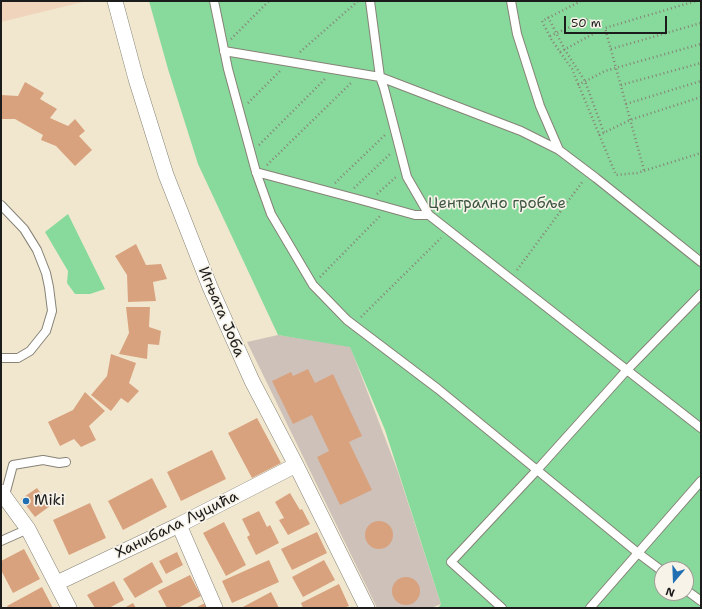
<!DOCTYPE html>
<html>
<head>
<meta charset="utf-8">
<style>
  body { margin:0 }
  #map { position:relative; width:702px; height:609px; overflow:hidden; background:#f1e7cf; font-family:"Shantell Sans",sans-serif }
  canvas { display:block }
  .frame { position:absolute; inset:0; border:2px solid #1c1c1c; pointer-events:none }
  .north { position:absolute; left:654px; top:561px; width:40px; height:40px; box-sizing:border-box; background:#f7f3e8; border:1px solid #9f9d96; border-radius:50%; rotate:199deg; font-size:11px; font-weight:700; line-height:16px; text-align:center; color:#1c1c1c }
  .north::after { content:''; display:block; margin:auto; width:14px; height:18px; background:#1f6fb2; clip-path:polygon(50% 0,100% 100%,50% 72%,0 100%) }
  .scale { position:absolute; left:564px; top:16px; width:103px; height:18px; box-sizing:border-box; border:2px solid #1c1c1c; border-top:0; padding-left:5px; font-size:12px; line-height:14px; white-space:nowrap; color:#1c1c1c; -webkit-text-stroke:3px #f7f3e8; paint-order:stroke }
</style>
</head>
<body>
<div id="map">
<canvas width="702" height="609"></canvas>
<div class="frame"></div>
<div class="north">N</div>
<div class="scale">50 m</div>
</div>
<script>
const g = document.querySelector('canvas').getContext('2d');
g.lineJoin = 'round';
function fillPath(path, color) { g.fillStyle = color; g.fill(path, 'evenodd'); }
const toPath = rows => new Path2D(rows.map(r => 'M' + r).join(''));
function strokePath(path, color, width, dash) { g.strokeStyle = color; g.lineWidth = width; g.lineCap = dash ? 'butt' : 'round'; g.setLineDash(dash || []); g.stroke(path); }
function write(font, color, halo, rows, align = 'center') {
  g.font = font + ' "Shantell Sans",sans-serif'; g.lineWidth = 3.5; g.setLineDash([]); g.textBaseline = 'middle'; g.strokeStyle = halo; g.fillStyle = color; for (const [text, x, y, turn = 0] of rows) {
    g.save(); g.translate(x, y); g.rotate((+turn || 0) * Math.PI / 180); g.textAlign = isNaN(turn) ? turn : align; if (halo) g.strokeText(text, 0, 0); g.fillText(text, 0, 0); g.restore();
  }
}
fillPath(toPath([
  [1,1,87,1,1,22]
]), '#f0d5bc');
fillPath(toPath([
  [278,335,350,346,398,472,441,604,431,608,377,608,247,342]
]), '#cec1b9');
fillPath(toPath([
  [149,1,701,1,701,608,438,608,441,604,385,430,350,347,278,335,198,164,168,69],
  [662,569,686,569,686,593,662,593],
  [68,214,105,289,90,294,75,294,67,283,68,271,45,232]
]), '#87da9c');
fillPath(toPath([
  [25,82,44,93,40,99,57,109,50,118,68,126,75,119,85,131,79,136,92,150,75,166,56,146,41,140,43,135,15,119,1,119,1,95,18,96],
  [136,244,146,265,161,264,167,279,153,282,156,301,128,302,127,275,115,256],
  [126,307,150,307,149,327,161,331,159,345,148,344,147,359,119,354,129,333],
  [111,354,136,363,129,383,139,391,128,403,121,398,111,411,91,395,107,376],
  [308,369,315,383,333,374,362,436,349,442,372,490,340,505,317,457,329,451,312,415,293,424,272,381,291,372,293,376],
  [85,392,105,411,89,426,96,440,81,447,74,439,60,446,48,422,73,410],
  [257,418,281,463,252,478,228,433],
  [212,450,226,479,181,501,167,472],
  [152,478,167,507,123,530,108,501],
  [37,488,50,506,35,517,21,499],
  [290,493,300,510,302,509,310,524,288,535,279,520,284,518,275,502],
  [90,503,106,538,69,555,53,520],
  [259,511,267,527,270,525,279,543,256,555,247,537,250,535,242,519],
  '365 535a14 14 0 1 1 28 0a14 14 0 1 1-28 0Z',
  [224,522,246,565,226,576,203,533],
  [317,532,327,553,292,570,281,549],
  [24,549,40,579,13,593,1,570,1,561],
  [177,552,183,565,166,574,159,561],
  [269,560,279,582,232,603,222,581],
  [324,560,335,580,303,597,292,577],
  [152,562,163,582,135,598,123,579],
  [190,575,201,596,178,608,167,608,158,591],
  '392 591a14 14 0 1 1 28 0a14 14 0 1 1-28 0Z',
  [114,581,124,600,109,608,95,608,87,595],
  [339,584,349,606,344,608,303,608,301,603],
  [42,587,53,608,8,608,7,606],
  [271,592,279,608,241,608],
  [133,603,136,608,124,608],
  [205,603,207,608,195,608]
]), '#d9a27e');
const service = toPath([
  [214,1,228,69,256,172,271,214,313,285,347,320,438,389,537,470,626,371,701,294],
  [511,1,517,34,540,106,559,150],
  [224,51,380,77,521,131,559,150,596,178,701,262],
  [256,172,361,200,415,215,429,215,407,177,384,88,380,77,370,1],
  [1,205,24,229,37,250,46,273,49,287,52,311,46,331,30,351,18,358,1,358],
  [429,215,701,428],
  [5,495,13,465,43,460,59,463,66,462],
  [1,541,28,529],
  [662,571,638,553,701,481],
  [686,590,701,601],
  [502,608,451,562,537,470,638,553,590,608]
]);
const minor = toPath([
  [115,1,136,79,166,175,210,287,252,381,296,465,367,608],
  [1,492,28,529,69,608],
  [179,525,215,608],
  [57,583,179,525,296,465]
]);
strokePath(service, '#868276', 10);
strokePath(minor, '#868276', 16);
strokePath(toPath([
  [581,1,542,21,551,39,572,69,616,175,637,173,701,153],
  [548,17,565,50,585,81,604,133],
  [550,36,590,18],
  [231,39,269,1],
  [611,49,701,23],
  [300,52,358,1],
  [560,52,593,34],
  [578,85,605,71,701,44],
  [621,85,701,63],
  [248,103,280,71],
  [626,104,701,81],
  [599,135,630,120,701,97],
  [259,145,326,78],
  [267,165,352,82],
  [644,170,605,28,696,1],
  [335,183,385,135],
  [354,188,391,153],
  [377,194,396,177],
  [517,270,583,181],
  [320,277,381,215],
  [361,317,441,238]
]), '#868276', 2.5, [1, 3]);
strokePath(service, '#fff', 8);
strokePath(minor, '#fff', 15);
for (const [x, y, r, color] of [
  [26,501,4,"#1f6fb2"]
]) { const dot = new Path2D(); dot.arc(x, y, r, 0, 2 * Math.PI); g.fillStyle = color; g.fill(dot); strokePath(dot, '#f7f3e8', 1.5); }
write('15px', '#3c5542', '#f7f3e8', [
  ["Централно гробље",497,204]
]);
write('15px', '#1c1c1c', '#f7f3e8', [
  ["Игњата Јоба",221,312,67],
  ["Ханибала Луцића",177,525,-26]
]);
write('15px', '#1c1c1c', '#f7f3e8', [
  ["Miki",34,501]
], 'left');
</script>
</body>
</html>
